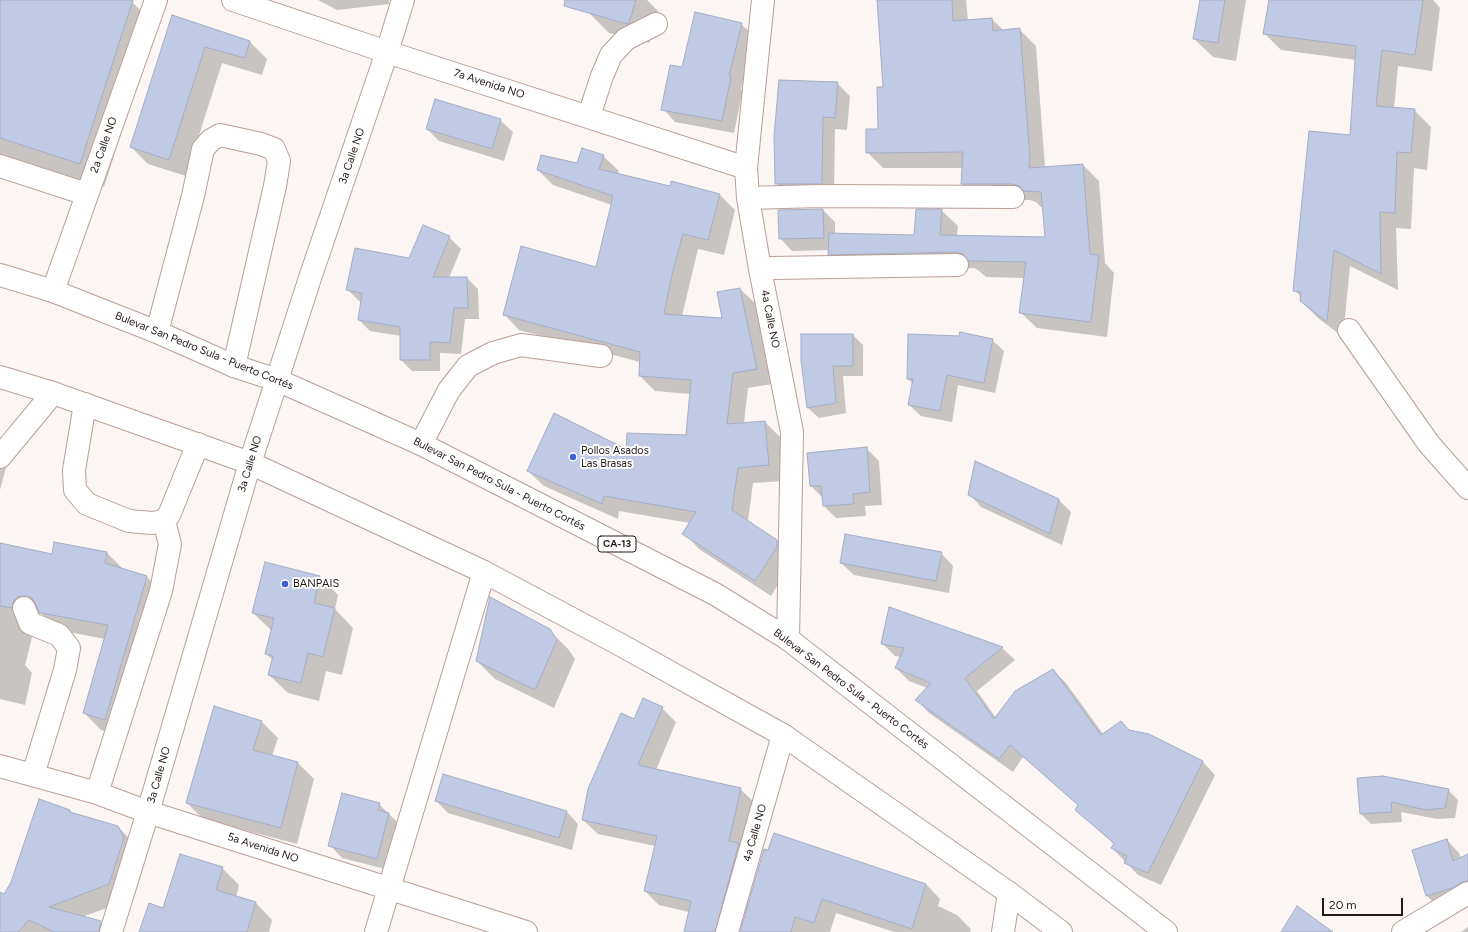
<!DOCTYPE html>
<html>
<head>
<meta charset="utf-8">
<style>
  body { margin:0 }
  #map { position:relative; width:1468px; height:932px; overflow:hidden; background:#fbf5f3; font-family:Figtree,sans-serif }
  canvas { display:block }
  .scale { position:absolute; left:1322px; top:898px; width:81px; height:18px; box-sizing:border-box; border:2px solid #231916; border-top:0; padding-left:5px; font-size:12px; line-height:14px; white-space:nowrap; color:#231916; -webkit-text-stroke:3px #fff; paint-order:stroke }
</style>
</head>
<body>
<div id="map">
<canvas width="1468" height="932"></canvas>
<div class="scale">20 m</div>
</div>
<script>
const g = document.querySelector('canvas').getContext('2d');
g.lineJoin = 'round';
function fillPath(path, color) { g.fillStyle = color; g.fill(path, 'evenodd'); }
const toPath = rows => new Path2D(rows.map(r => 'M' + r).join(''));
function strokePath(path, color, width, dash) { g.strokeStyle = color; g.lineWidth = width; g.lineCap = dash ? 'butt' : 'round'; g.setLineDash(dash || []); g.stroke(path); }
function write(font, color, halo, rows, align = 'center') {
  g.font = font + ' Figtree,sans-serif'; g.lineWidth = 4; g.setLineDash([]); g.textBaseline = 'middle'; g.strokeStyle = halo; g.fillStyle = color; for (const [text, x, y, turn = 0] of rows) {
    g.save(); g.translate(x, y); g.rotate((+turn || 0) * Math.PI / 180); g.textAlign = isNaN(turn) ? turn : align; if (halo) g.strokeText(text, 0, 0); g.fillText(text, 0, 0); g.restore();
  }
}
fillPath(toPath([
  [0,0,127,0,132,2,156,25,104,187,0,154],
  [318,0,389,0,389,4,337,10],
  [593,0,647,0,658,11,649,43,609,33,589,13],
  [878,0,966,0,968,21,992,19,1004,31,1019,29,1036,46,1045,168,1083,165,1099,181,1105,263,1114,273,1107,337,1037,328,1020,312,1025,278,986,277,978,270,974,268,846,270,829,254,830,250,792,251,780,238,823,210,835,222,835,234,915,236,941,210,958,226,957,236,1046,238,1043,207,1041,207,1036,202,1030,200,978,200,962,184,963,168,883,168,867,152,879,130,884,88],
  [1201,0,1246,0,1236,61,1213,57,1194,39],
  [1270,0,1433,0,1440,8,1432,71,1398,66,1394,109,1414,110,1431,127,1427,170,1414,168,1411,229,1396,228,1398,290,1350,266,1343,337,1318,318,1301,301,1301,297,1294,290,1351,136,1356,60,1281,50,1264,33],
  [173,17,250,42,267,59,262,75,222,63,186,176,148,164,131,147],
  [741,24,754,36,741,89,743,90,734,133,675,122,663,109,683,69],
  [837,83,850,96,847,130,835,129,834,196,788,196,776,183],
  [500,120,513,132,504,161,439,141,427,129],
  [603,156,619,171,618,174,670,187,719,194,735,210,724,255,698,249,682,316,723,319,740,289,756,304,772,384,748,388,744,423,765,422,780,437,784,481,753,483,748,521,777,541,793,557,792,562,771,596,699,549,684,533,690,523,619,511,618,519,544,486,528,471,627,450,687,436,691,394,655,391,640,376,640,362,519,330,504,314,596,268,612,205,553,185,538,170,577,164],
  [449,237,461,249,449,278,467,278,478,289,479,319,465,319,461,354,440,353,440,371,412,371,401,360,401,336,370,331,359,320,362,301,359,301,347,289,410,260],
  [853,335,863,345,863,376,843,376,846,413,819,418,808,408,802,361],
  [992,340,1004,351,995,393,958,385,952,422,921,416,909,405,913,384,908,379],
  [866,448,879,461,882,505,865,506,866,516,836,518,824,506,823,498,811,486],
  [0,452,8,460,0,490],
  [976,462,1059,500,1071,512,1062,545,981,507,969,494],
  [0,544,52,555,107,553,124,570,146,576,164,594,123,737,101,730,84,713,105,639,58,630,41,613,37,614,29,624,32,637,25,665,32,673,25,705,0,699],
  [941,553,953,566,949,593,854,575,841,563],
  [266,563,320,577,338,595,335,609,353,628,342,675,326,671,319,701,288,693,269,675,273,660,266,654,272,631,253,613],
  [890,608,1002,648,1015,660,977,691,996,718,1053,670,1066,683,1103,734,1130,731,1203,762,1215,775,1161,885,1138,875,1112,848,1114,844,1076,810,1079,806,1023,757,1013,772,929,713,917,700,927,688,909,681,896,668,901,657,895,656,882,643],
  [549,630,568,649,575,659,554,708,495,679,477,661],
  [662,708,676,722,656,770,740,789,755,803,732,932,685,932,689,912,659,905,645,891,655,846,598,834,583,820,635,721],
  [262,722,278,738,272,756,298,763,314,779,297,844,203,819,187,803],
  [1359,779,1448,790,1458,800,1455,818,1437,819,1401,812,1402,822,1371,824,1361,814],
  [436,801,566,811,578,824,572,850,448,813],
  [379,804,401,826,389,870,342,858,330,845],
  [70,811,73,813,118,827,135,844,126,901,82,917,99,922,109,932,0,932,0,893,5,895],
  [1447,840,1459,853,1461,858,1468,855,1468,898,1439,908,1426,895],
  [764,850,926,884,940,899,938,906,957,915,971,929,970,932,894,932,836,913,830,932,741,932],
  [222,868,239,885,236,897,256,903,272,920,269,932,141,932,164,909],
  [1468,927,1468,932,1461,932]
]), '#0003');
const building = toPath([
  [0,0,133,0,80,164,0,138,0,0],
  [565,0,636,0,629,23,627,24,564,6,565,0],
  [877,0,952,0,953,21,992,18,993,31,1020,28,1030,157,1029,168,1083,164,1090,254,1099,255,1091,322,1019,313,1026,262,968,261,963,254,957,252,828,255,829,233,914,235,916,209,942,209,940,235,1045,237,1041,192,1024,191,1019,186,1013,184,961,184,963,152,866,153,866,129,878,129,877,87,883,87,877,0],
  [1200,0,1225,0,1218,43,1193,39,1200,0],
  [1269,0,1423,0,1415,55,1382,50,1376,106,1415,109,1411,153,1397,152,1395,213,1380,212,1381,274,1334,250,1327,322,1300,301,1301,292,1293,291,1309,131,1350,135,1356,46,1263,34,1269,0],
  [695,12,742,23,729,76,731,77,722,121,661,110,670,65,682,67,695,12],
  [172,15,250,41,245,58,205,47,169,160,130,147,172,15],
  [779,80,838,82,835,118,823,117,822,184,775,184,774,136,779,80],
  [435,99,501,119,492,149,426,129,435,99],
  [582,148,604,155,599,169,670,186,671,181,720,194,708,240,683,234,672,275,664,314,722,318,717,292,740,288,757,369,733,373,727,424,765,421,769,465,738,468,732,510,777,540,777,547,755,581,682,534,696,512,604,496,602,504,527,471,554,413,626,449,627,433,686,435,691,380,639,376,640,352,503,315,521,246,596,267,613,196,537,170,541,155,577,163,582,148],
  [822,209,823,209,824,238,779,239,778,210,822,209],
  [423,225,450,236,433,277,467,277,468,308,454,308,450,343,430,342,430,360,400,360,400,327,358,320,362,293,346,290,355,248,409,258,423,225],
  [960,332,993,339,984,383,947,375,940,411,908,405,913,379,907,379,908,334,959,336,960,332],
  [801,334,853,334,853,366,833,366,836,403,807,408,801,361,801,334],
  [867,447,870,492,853,494,854,504,823,506,821,486,810,486,807,453,867,447],
  [975,461,1059,499,1050,534,968,495,975,461],
  [845,534,942,552,936,581,840,563,845,534],
  [54,542,107,552,105,563,147,576,105,720,83,713,108,625,40,613,32,598,26,596,20,596,14,600,12,608,0,606,0,543,52,554,54,542],
  [265,562,320,576,314,603,335,608,323,657,308,653,301,683,268,675,273,656,265,654,274,618,252,613,265,562],
  [490,597,550,629,557,640,535,690,476,661,490,597],
  [889,607,1003,647,965,678,994,719,1015,691,1053,669,1101,735,1121,721,1129,730,1149,734,1203,761,1148,873,1124,863,1127,856,1111,848,1114,843,1075,810,1078,805,1010,745,999,759,915,700,931,683,895,668,904,648,881,644,889,607],
  [643,698,663,707,638,765,741,788,729,841,739,843,715,932,684,932,691,901,644,891,657,836,582,820,588,789,621,713,634,719,643,698],
  [214,706,262,721,253,750,298,762,281,828,186,803,214,706],
  [443,774,567,811,559,838,435,801,443,774],
  [1383,776,1449,789,1445,808,1426,810,1391,802,1392,812,1360,814,1357,778,1383,776],
  [342,793,380,803,378,810,389,813,377,859,328,846,342,793],
  [39,799,70,810,70,812,118,826,124,838,109,884,49,907,101,921,99,932,54,932,29,920,18,932,0,932,0,892,4,894,11,882,39,799],
  [774,833,926,884,912,929,822,899,814,923,795,917,791,932,740,932,764,849,768,850,774,833],
  [1447,839,1453,861,1468,854,1468,881,1462,882,1452,888,1426,896,1412,850,1447,839],
  [180,854,223,867,216,890,256,902,247,932,139,932,149,903,163,908,180,854],
  [1297,906,1333,932,1281,932,1297,906]
]);
fillPath(building, '#c0cae4');
strokePath(building, '#a4adc6', 1);
const minor = toPath([
  [233,0,387,52,746,168],
  [763,0,746,168,748,198,760,269,792,432,788,639],
  [589,116,602,76,611,55,626,39,656,24],
  [0,166,86,194],
  [748,198,820,196,1013,197],
  [760,269,772,268,957,265],
  [53,291,156,0],
  [1349,330,1429,444,1468,488],
  [157,332,193,196,203,149,211,140,220,135,261,144,274,149,279,161,275,186,234,366],
  [277,380,311,275,387,52,403,0],
  [85,404,74,470,75,490,87,504,129,521,152,523,164,521,169,515,198,444],
  [421,444,449,390,468,366,493,353,521,345,601,356],
  [0,457,53,393],
  [24,608,30,623,59,635,69,648,65,670,33,775],
  [0,766,97,793,148,812,526,932],
  [97,793,161,591,170,544,164,521],
  [376,932,484,572],
  [727,932,783,735],
  [1003,932,1009,893],
  [1403,932,1468,893]
]);
const major = toPath([
  [111,932,148,812,250,463,277,380]
]);
const highway = toPath([
  [0,275,53,291,157,332,234,366,277,380,421,444,715,594,788,639,1166,932],
  [0,377,53,393,250,463,484,572,619,644,783,735,1009,893,1061,932]
]);
strokePath(minor, '#bb9e96', 24);
strokePath(major, '#bb9e96', 24);
strokePath(highway, '#bb9e96', 24);
strokePath(minor, '#fff', 22);
strokePath(major, '#fff', 22);
strokePath(highway, '#fff', 22);
for (const [x, y, r, color] of [
  [573,457,4,"#4060d2"],
  [285,584,4,"#4060d2"]
]) { const dot = new Path2D(); dot.arc(x, y, r, 0, 2 * Math.PI); g.fillStyle = color; g.fill(dot); strokePath(dot, '#fff', 1.5); }
for (const [x, y, w] of [
  [617,544,38]
]) { const box = new Path2D(); box.roundRect(x - w / 2, y - 8, w, 16, 3); g.fillStyle = '#fff'; g.fill(box); strokePath(box, '#231916', 1); }
write('bold 10px', '#231916', null, [
  ["CA-13",617,544]
]);
write('11px', '#231916', '#fff', [
  ["7a Avenida NO",489,84,18],
  ["2a Calle NO",104,145,-70],
  ["3a Calle NO",352,156,-71],
  ["4a Calle NO",770,319,79],
  ["Bulevar San Pedro Sula - Puerto Cortés",204,351,22],
  ["3a Calle NO",250,464,-73],
  ["Bulevar San Pedro Sula - Puerto Cortés",499,484,27],
  ["Bulevar San Pedro Sula - Puerto Cortés",851,689,37],
  ["3a Calle NO",159,775,-74],
  ["4a Calle NO",755,833,-74],
  ["5a Avenida NO",263,848,18]
]);
write('11px', '#231916', '#fff', [
  ["Pollos Asados",581,451],
  ["Las Brasas",581,464],
  ["BANPAIS",293,584]
], 'left');
</script>
</body>
</html>
